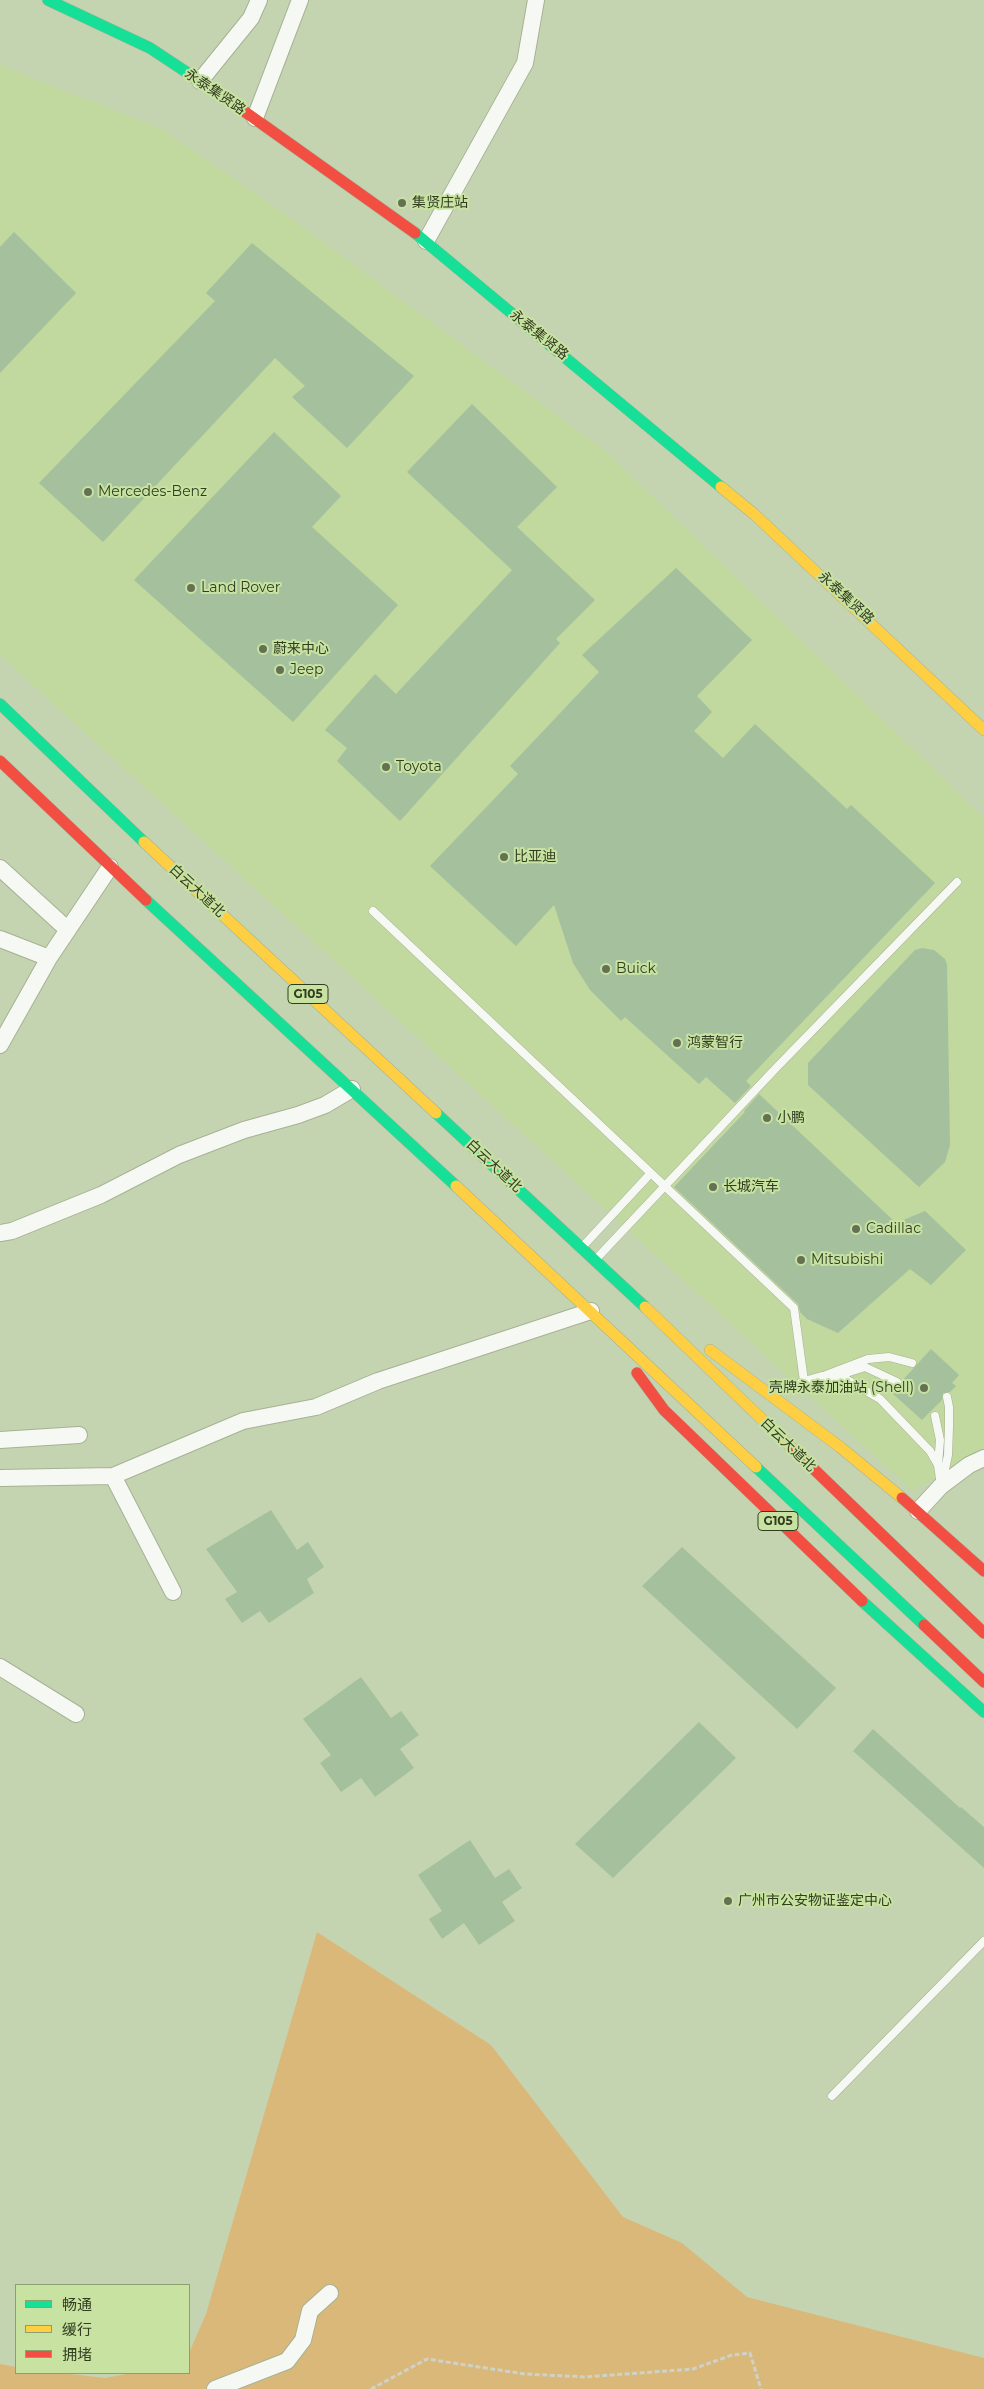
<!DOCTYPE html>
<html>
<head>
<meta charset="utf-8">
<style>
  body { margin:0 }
  #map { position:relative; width:984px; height:2389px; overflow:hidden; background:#c5d4b0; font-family:Montserrat,"Noto Sans SC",sans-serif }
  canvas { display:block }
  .legend { position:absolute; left:15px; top:2284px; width:175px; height:90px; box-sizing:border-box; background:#c8e3a1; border:1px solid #8ca06e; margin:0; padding:6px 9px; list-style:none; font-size:15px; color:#313c21 }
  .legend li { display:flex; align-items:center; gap:10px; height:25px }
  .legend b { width:25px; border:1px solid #8ca06e }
</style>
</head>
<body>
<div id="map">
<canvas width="984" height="2389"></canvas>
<ul class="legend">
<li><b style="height:6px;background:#16e098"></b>畅通</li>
<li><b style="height:6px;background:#ffcf43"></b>缓行</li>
<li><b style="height:6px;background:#f24e42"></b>拥堵</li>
</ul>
</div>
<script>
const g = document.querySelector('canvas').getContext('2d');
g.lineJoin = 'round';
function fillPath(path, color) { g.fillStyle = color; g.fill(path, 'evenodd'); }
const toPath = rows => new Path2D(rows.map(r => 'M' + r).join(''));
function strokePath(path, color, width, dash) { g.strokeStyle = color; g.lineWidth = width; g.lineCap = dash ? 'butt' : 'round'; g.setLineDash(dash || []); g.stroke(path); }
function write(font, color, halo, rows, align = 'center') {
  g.font = font + ' Montserrat,"Noto Sans SC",sans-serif'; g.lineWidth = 4; g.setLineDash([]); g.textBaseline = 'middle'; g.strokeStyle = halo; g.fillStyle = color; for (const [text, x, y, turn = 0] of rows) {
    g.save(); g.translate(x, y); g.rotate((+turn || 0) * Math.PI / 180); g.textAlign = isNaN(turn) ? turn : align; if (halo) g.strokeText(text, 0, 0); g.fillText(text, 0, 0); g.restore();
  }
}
fillPath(toPath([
  [0,65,162,129,288,216,608,453,984,818,984,1447,913,1491,0,655]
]), '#c1d89f');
fillPath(toPath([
  [317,1932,491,2045,623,2217,682,2243,747,2297,984,2358,984,2389,0,2389,0,2364,16,2367,16,2373,62,2373,105,2378,131,2373,189,2373,189,2353,206,2314]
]), '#dab87a');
fillPath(toPath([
  [14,232,76,293,0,373,0,247],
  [252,243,414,376,347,448,292,397,305,386,275,358,103,542,39,483,215,301,206,293],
  [472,404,557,487,517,527,595,600,556,639,560,643,400,821,337,761,347,748,325,730,375,674,396,694,512,570,407,472],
  [274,432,341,496,312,527,398,605,293,722,134,580],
  [676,568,752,640,697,696,712,712,694,731,723,758,755,724,847,809,851,805,935,883,746,1081,751,1086,735,1103,706,1077,699,1084,625,1017,621,1021,590,990,573,963,554,905,516,946,430,866,518,774,510,766,599,672,582,655],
  [922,948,934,950,945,959,947,965,950,1145,945,1162,919,1187,808,1085,808,1063,915,950],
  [759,1094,896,1223,925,1211,966,1250,931,1285,910,1269,838,1333,807,1319,800,1312,798,1304,674,1187,745,1112,744,1111],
  [931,1349,959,1375,952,1383,956,1386,950,1392,943,1393,942,1400,922,1420,892,1393,901,1386,902,1381],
  [271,1510,297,1550,308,1542,324,1567,307,1579,314,1593,269,1623,260,1611,242,1623,225,1599,237,1592,206,1549],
  [682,1547,836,1688,797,1729,642,1586],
  [361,1677,391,1718,401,1711,419,1735,400,1749,414,1768,375,1797,361,1778,341,1792,320,1763,331,1755,303,1719],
  [699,1722,736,1758,613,1878,575,1844],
  [873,1729,960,1808,961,1807,984,1827,984,1868,853,1751],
  [470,1840,495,1878,509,1869,522,1888,502,1902,515,1921,479,1945,464,1923,442,1939,429,1919,442,1911,418,1875]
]), '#a4c09d');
const lane = toPath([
  [373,911,794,1308,804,1381],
  [585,1244,650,1174],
  [598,1257,776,1068,957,882],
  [843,1374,865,1367,897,1382],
  [826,1375,868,1359,889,1357,912,1363],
  [792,1387,804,1381,822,1376,844,1378,880,1399,930,1451,938,1465,941,1486],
  [935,1416,940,1440,938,1465],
  [943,1479,948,1455,949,1427,949,1407,947,1397],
  [832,2096,984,1941]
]);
const street = toPath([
  [200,81,251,18,259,0],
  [255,118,300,0],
  [426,241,525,63,536,0],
  [0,868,68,930],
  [0,939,49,958],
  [0,1045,49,958,110,867],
  [0,1233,12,1231,101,1195,179,1155,244,1130,298,1115,325,1105,352,1089],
  [0,1440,79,1435],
  [113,1476,173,1592],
  [0,1478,113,1476,243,1421,316,1407,378,1381,591,1311],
  [918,1511,941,1486,969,1465,984,1458],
  [0,1667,76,1714],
  [215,2389,287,2361,303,2340,310,2311,330,2293]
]);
const fast = toPath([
  [48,0,150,48,227,99],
  [415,233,721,487],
  [0,704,144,842],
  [146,900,456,1186],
  [436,1113,645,1307],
  [756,1467,924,1625],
  [862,1601,984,1712]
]);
const slow = toPath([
  [721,487,754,514,984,730],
  [144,842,436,1113],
  [456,1186,756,1467],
  [645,1307,795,1451],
  [710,1350,840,1447,902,1498]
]);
const jam = toPath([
  [227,99,415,233],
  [0,761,146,900],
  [637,1373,664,1410,862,1601],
  [795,1451,984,1633],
  [902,1498,984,1571],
  [924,1625,984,1682]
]);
strokePath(lane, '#a6b194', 9);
strokePath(street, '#a6b194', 18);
strokePath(fast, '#a6b194', 12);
strokePath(slow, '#a6b194', 12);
strokePath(jam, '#a6b194', 12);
strokePath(toPath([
  [371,2389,427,2359,525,2374,585,2377,693,2369,732,2355,750,2353,761,2389]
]), '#ced2c7', 3, [5, 2.5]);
strokePath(lane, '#f6f9f3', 8);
strokePath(street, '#f6f9f3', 16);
strokePath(fast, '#16e098', 11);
strokePath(slow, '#ffcf43', 11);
strokePath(jam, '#f24e42', 11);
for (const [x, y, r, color] of [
  [402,203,5,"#657153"],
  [88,492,5,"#657153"],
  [191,588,5,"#657153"],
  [263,649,5,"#657153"],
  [280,670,5,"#657153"],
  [386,767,5,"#657153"],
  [504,857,5,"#657153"],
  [606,969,5,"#657153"],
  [677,1043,5,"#657153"],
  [767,1118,5,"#657153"],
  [713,1187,5,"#657153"],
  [856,1229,5,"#657153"],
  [801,1260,5,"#657153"],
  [924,1388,5,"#657153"],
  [728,1901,5,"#657153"]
]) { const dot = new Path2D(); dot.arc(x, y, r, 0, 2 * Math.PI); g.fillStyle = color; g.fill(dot); strokePath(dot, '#c8e3a1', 2); }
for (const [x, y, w] of [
  [308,994,40],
  [778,1521,40]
]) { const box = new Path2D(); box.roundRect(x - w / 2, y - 9.5, w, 19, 4); g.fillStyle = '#c8e3a1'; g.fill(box); strokePath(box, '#313c21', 1); }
write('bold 12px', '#313c21', null, [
  ["G105",308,994],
  ["G105",778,1521]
]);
write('14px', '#313c21', '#c8e3a1', [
  ["永泰集贤路",215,92,34],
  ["永泰集贤路",539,335,39],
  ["永泰集贤路",846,598,43],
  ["白云大道北",197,891,43],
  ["白云大道北",494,1166,43],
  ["白云大道北",788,1445,44]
]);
write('14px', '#313c21', '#c8e3a1', [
  ["集贤庄站",412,203],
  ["Mercedes-Benz",98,492],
  ["Land Rover",201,588],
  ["蔚来中心",273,649],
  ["Jeep",290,670],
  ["Toyota",396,767],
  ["比亚迪",514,857],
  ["Buick",616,969],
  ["鸿蒙智行",687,1043],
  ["小鹏",777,1118],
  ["长城汽车",723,1187],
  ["Cadillac",866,1229],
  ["Mitsubishi",811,1260],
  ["壳牌永泰加油站 (Shell)",914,1388,"right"],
  ["广州市公安物证鉴定中心",738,1901]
], 'left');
</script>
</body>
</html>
